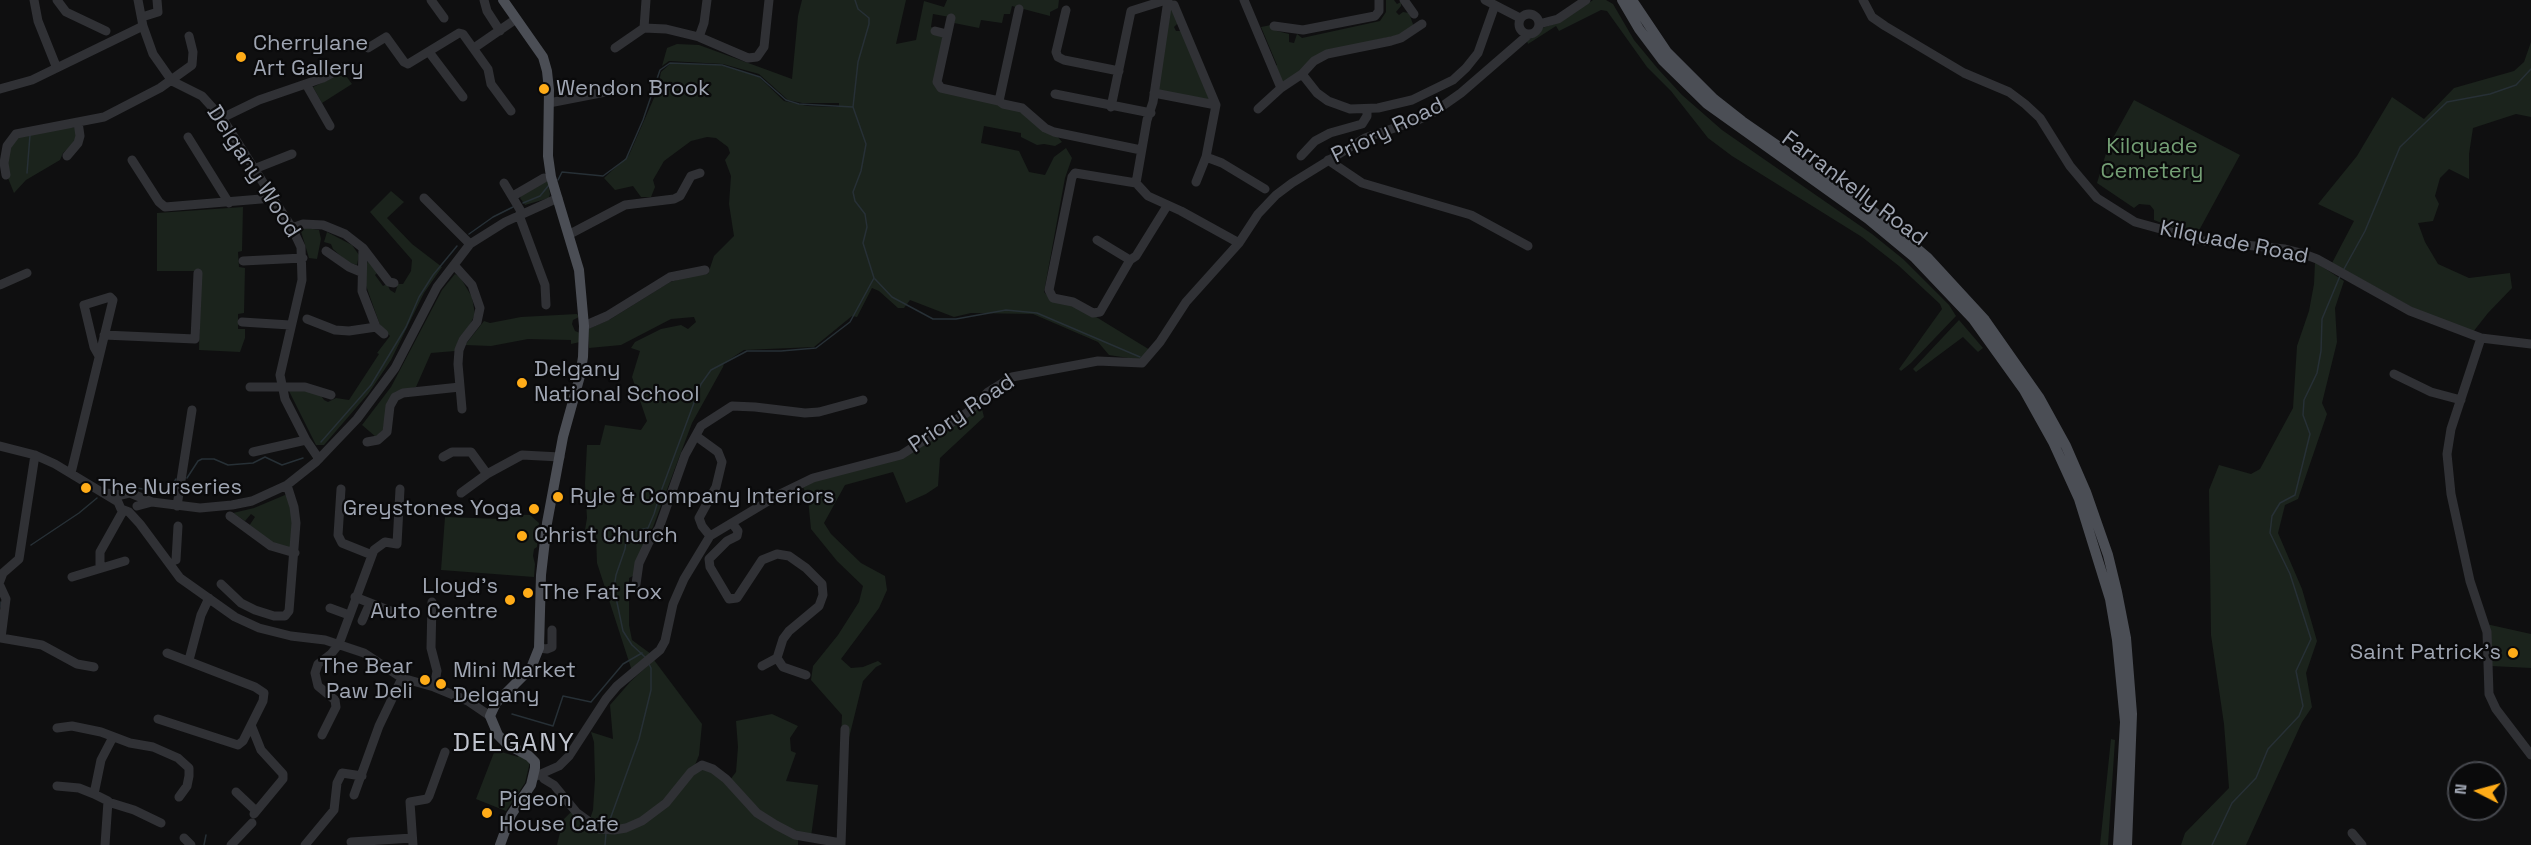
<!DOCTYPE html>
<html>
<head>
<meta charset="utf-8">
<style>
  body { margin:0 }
  #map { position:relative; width:2531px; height:845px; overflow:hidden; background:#0f0f10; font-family:"Space Grotesk",sans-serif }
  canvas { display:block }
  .north { position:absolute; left:2447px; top:761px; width:60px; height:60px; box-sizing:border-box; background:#0a0a0b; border:2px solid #46484e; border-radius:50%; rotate:276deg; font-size:16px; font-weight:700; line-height:24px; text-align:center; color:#9fa5b2 }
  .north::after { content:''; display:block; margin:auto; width:21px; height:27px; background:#ffac18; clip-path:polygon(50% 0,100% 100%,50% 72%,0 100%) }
</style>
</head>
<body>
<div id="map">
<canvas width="2531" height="845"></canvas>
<div class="north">N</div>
</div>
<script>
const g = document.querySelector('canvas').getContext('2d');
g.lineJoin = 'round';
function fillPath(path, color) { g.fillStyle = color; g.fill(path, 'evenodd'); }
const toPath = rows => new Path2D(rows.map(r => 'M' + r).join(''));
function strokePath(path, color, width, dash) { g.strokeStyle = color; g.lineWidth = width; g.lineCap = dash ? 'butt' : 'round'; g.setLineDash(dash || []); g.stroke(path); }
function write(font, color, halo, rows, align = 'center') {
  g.font = font + ' "Space Grotesk",sans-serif'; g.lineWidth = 4.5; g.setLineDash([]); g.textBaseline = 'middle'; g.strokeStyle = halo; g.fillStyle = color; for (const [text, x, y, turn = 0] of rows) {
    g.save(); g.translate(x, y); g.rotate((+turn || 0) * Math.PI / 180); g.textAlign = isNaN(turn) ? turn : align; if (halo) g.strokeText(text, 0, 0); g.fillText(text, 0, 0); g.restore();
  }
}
fillPath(toPath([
  [802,0,906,0,896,44,916,40,924,1,944,7,947,0,1059,0,1058,8,1050,12,1050,16,1012,6,1010,14,1004,14,1002,23,981,20,979,28,954,23,955,18,933,14,931,27,935,28,943,35,936,84,1023,110,1057,136,1062,142,1055,146,1044,144,1037,145,1021,137,1021,133,984,126,981,143,1019,151,1029,172,1045,175,1054,157,1066,148,1072,158,1065,178,1044,292,1051,299,1075,304,1150,350,1141,360,1109,355,1098,342,1033,314,971,313,954,317,910,300,904,308,898,308,879,291,872,288,857,317,852,316,814,347,744,350,724,363,723,367,692,423,653,527,645,539,633,576,629,578,629,625,632,640,651,654,632,671,597,563,596,535,585,530,587,518,585,483,587,445,600,445,605,425,641,430,647,421,632,377,640,351,631,348,635,342,661,329,681,325,688,329,696,322,694,317,671,319,621,345,589,348,588,329,609,320,670,282,693,275,708,274,714,256,734,236,729,204,731,176,725,160,730,153,728,147,716,138,707,137,691,141,664,161,653,180,655,187,651,197,641,197,633,186,615,190,604,178,629,155,657,91,661,72,671,63,721,65,759,77,784,101,808,106,839,107,839,103,802,103,788,100,759,74,723,64,669,61,662,66,667,48,677,44,699,45,792,79,798,16],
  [1386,0,1394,0,1397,4,1401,2,1401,6,1396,12,1399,15,1403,12,1409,13,1414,27,1403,34,1340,48,1284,84,1273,67,1277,65,1261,27,1271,25,1277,31,1289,34,1289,42,1294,43,1297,34,1302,38,1380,21,1386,12],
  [1593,0,1606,0,1613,4,1634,40,1658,69,1682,95,1722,130,1872,234,1903,259,1949,305,1956,316,1911,363,1901,371,1899,369,1942,309,1940,304,1899,266,1862,237,1732,156,1708,138,1671,91,1647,67,1607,11,1601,10,1559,31,1556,26,1528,44,1527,41,1540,33,1542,28,1557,23],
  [1171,5,1179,22,1174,27,1176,31,1182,31,1210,101,1157,92],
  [2531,42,2531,117,2516,114,2473,128,2469,154,2469,179,2449,169,2440,178,2435,196,2439,204,2433,221,2418,223,2425,242,2438,264,2469,278,2510,273,2512,288,2488,313,2473,332,2424,314,2332,263,2354,221,2318,204,2357,156,2392,97,2424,119,2454,88,2514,71,2524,62],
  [337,76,346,76,352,84,322,103,313,87],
  [2134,100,2240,155,2196,236,2154,220,2154,210,2150,205,2139,204,2134,208,2097,183,2108,147],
  [77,127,78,135,72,145,63,153,60,160,26,180,14,193,8,178,6,162,15,136,36,131],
  [547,179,550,194,549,198,525,205,520,198,522,194],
  [391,191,404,202,387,218,412,244,442,267,424,293,391,360,368,394,324,445,316,445,288,389,290,388,320,394,324,400,328,402,336,398,349,400,379,354,377,353,390,336,380,325,364,280,368,259,378,272,375,275,383,286,387,284,390,290,395,293,398,284,403,284,411,271,412,260,370,212],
  [243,207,242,251,238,252,239,267,245,268,244,313,238,314,238,329,245,329,245,338,240,352,199,350,201,271,157,271,157,213],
  [302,227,319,230,321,239,317,259,309,258,300,228],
  [327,232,352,245,359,255,357,265,347,262,333,249,331,244,324,242],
  [2315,262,2344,281,2335,308,2337,342,2322,403,2327,414,2298,499,2285,505,2278,533,2302,589,2317,641,2306,673,2312,707,2302,722,2246,845,2181,845,2185,833,2229,788,2224,724,2211,635,2209,490,2219,465,2251,474,2260,469,2293,408,2297,346,2309,311,2314,284],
  [455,274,460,277,472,297,475,314,469,327,459,338,455,351,431,353,416,387,395,392,388,401,383,430,376,437,362,425,391,387,442,290],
  [577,314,579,317,573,320,572,324,575,331,580,333,580,342,571,344,571,340,528,339,491,346,465,345,484,321,490,323,521,317],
  [1959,320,1983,348,1978,352,1963,337,1916,372,1913,369],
  [981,405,984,417,940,458,938,486,926,494,906,503,893,472,845,485,824,523,831,534,861,563,885,576,887,590,879,608,841,659,851,668,863,667,878,661,882,664,876,667,863,681,848,742,841,739,842,715,811,680,813,666,838,635,859,602,863,586,837,561,811,529,808,499,803,487,818,480,904,457],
  [285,495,288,496,293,518,292,548,281,549,249,526,255,517,251,514,245,521,233,513,254,508],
  [503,514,530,515,539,523,537,547,534,549,533,556,535,564,534,577,441,570,445,517,503,519],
  [2486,624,2531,634,2531,668,2491,666],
  [654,660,702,724,699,755,695,765,654,811,624,827,599,827,590,819,593,810,595,779,594,742,591,732,613,739,610,705,631,681],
  [772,714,798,726,790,738,791,751,796,753,786,781,818,785,811,837,803,836,768,819,730,780,736,772,738,747,736,721],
  [2111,739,2115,740,2108,845,2100,845],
  [495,750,518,757,519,754,530,762,525,783,506,811,476,799],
  [702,769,710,770,728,785,754,814,798,838,798,845,557,845,563,820,572,811,592,828,638,826,693,775]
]), '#1b231c');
strokePath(toPath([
  [27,173,30,135],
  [558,180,562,172,603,176,626,159,643,120,660,70,670,63,722,65,760,77,786,100,799,104,853,107],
  [523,203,540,196,549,185],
  [469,234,493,217,513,207],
  [2344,269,2365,231,2400,147,2447,102,2490,94,2516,85,2531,69],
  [875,279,892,297,933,319,956,319,1006,310,1037,313,1140,357],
  [321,442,371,385,406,327,419,297,433,275,457,246],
  [187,478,198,461,202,459,214,459,228,465,253,463,265,457,282,465,303,458],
  [131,487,161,492,168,490,176,479],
  [31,545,79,513,97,498],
  [0,602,0,607],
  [645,657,632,645,623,631,614,588,616,575,625,549,627,533,648,528,654,514,660,494,701,384,711,370,747,351,781,351,816,348,850,322,874,278,863,243,867,227,865,214,855,201,853,192,861,171,866,144,853,107,858,62,869,24,869,18,858,9,855,0],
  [512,714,553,726,563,696,591,702,623,664,642,653],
  [608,825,639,739,651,690,651,668,649,664],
  [204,845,206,835],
  [605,845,606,833],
  [2212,845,2232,803,2256,778,2268,749,2299,716,2303,706,2296,671,2311,639,2290,574,2270,533,2272,516,2280,503,2295,495,2310,434,2303,415,2304,400,2317,373,2321,351,2322,319,2340,276]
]), '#273036', 1.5);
strokePath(toPath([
  [34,0,38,21,56,66],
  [57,0,66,12,106,31],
  [138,0,143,26,153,54,172,81,202,96,222,118,292,228,301,247,302,280,280,375,285,399,306,440,319,459],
  [431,0,444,18],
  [484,0,487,11,500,31],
  [1168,0,1153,102,1147,120,1136,183,1148,196,1181,211,1239,243],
  [1244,0,1281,88,1302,74,1314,61,1327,54,1391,41,1401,38,1422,24],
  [1404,0,1414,14],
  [1485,0,1520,18],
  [1863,0,1872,17,1885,26,1964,73,2009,92,2025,104,2040,118,2070,166,2097,198,2135,222,2204,241,2285,249,2301,253,2317,259,2410,311,2481,338,2531,344],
  [1066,10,1056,52,1058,57,1064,60,1119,71],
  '1519 24a10 10 0 1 1 20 0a10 10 0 1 1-20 0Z',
  [142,17,158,12,157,0],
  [951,18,937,82,941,88,999,101,1003,104,1022,108,1045,128,1054,132,1141,150],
  [1539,24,1558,19,1586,0],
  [1274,26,1303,30,1375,16,1379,11,1379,0],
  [644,28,646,0],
  [935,31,947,34],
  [699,37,704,23,707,0],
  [368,48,386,37,404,62,408,64,459,33,463,34,488,69,491,84,511,111],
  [474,48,516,19],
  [615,48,644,28,666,29,699,37,748,58,757,57,764,47,769,0],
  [429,52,463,97],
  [1302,74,1317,93,1328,101,1350,109,1378,108,1412,100,1453,80,1466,68,1478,53,1495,5],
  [306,84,330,126],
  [0,89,32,80,143,26],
  [1154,93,1216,105,1174,5],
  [1055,94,1151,113],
  [999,101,1019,9],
  [549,103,626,88],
  [1111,107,1131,11,1166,0],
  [1258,109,1281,88],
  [222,118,259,100,323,78,342,68],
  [188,137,229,203],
  [67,156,78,143,80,136,78,122],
  [1301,156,1315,141,1330,133,1362,124,1367,116,1367,110],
  [1206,157,1222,163,1265,189],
  [132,160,159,202,165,207,273,198],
  [1328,160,1362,183,1471,215,1528,246],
  [254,169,292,154],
  [6,175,4,163,7,146,16,134,104,117,160,88,192,65,193,52,189,36],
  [1196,182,1206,157,1216,105],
  [504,183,522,213],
  [1136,183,1075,173,1072,177,1049,290,1053,298,1073,302,1093,313,1100,312,1130,260,1136,256,1167,206],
  [513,196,544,178],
  [424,198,470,244],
  [519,215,545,285,546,305],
  [292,228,303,224,323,225,345,234,363,248,362,291,376,327,384,334],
  [570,234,625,205,674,199,680,196,691,176,700,173],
  [1097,240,1130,260],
  [363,248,389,282,394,283],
  [326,251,349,267,361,272],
  [243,261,303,258],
  [454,265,472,285,480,308,477,322,463,340,459,350,458,364,462,409],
  [0,285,27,273],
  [307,319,335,330,349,331,376,327],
  [242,322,290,325],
  [584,326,607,316,670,277,705,270],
  [104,335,195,339,198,273],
  [2481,338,2451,429,2447,454,2451,494,2470,581,2487,632,2489,694,2496,709,2531,755],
  [2394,374,2431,392,2461,400],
  [250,387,305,387,331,395],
  [696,436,718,452,722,462,716,487,699,518,702,526,710,536],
  [367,442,378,440,387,432,390,406,395,397,403,393,460,387],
  [0,446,35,455,55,464,118,502,121,509,129,512,140,524,180,578,235,617,259,628,291,636,325,640,364,653,402,678,434,687,468,701,490,716],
  [253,452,306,440],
  [443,457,452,452,471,452,487,474],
  [71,473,113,300,110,297,84,305,94,347,99,356],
  [341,489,338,535,342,543,372,555],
  [106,493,122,495,130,493,152,502,200,508,232,505,252,501,287,485,316,462,357,419,395,368,437,287,470,244,505,222,558,198],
  [461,493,487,474,522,455,560,457],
  [137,506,152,502],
  [177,506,192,410],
  [230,516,271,546,295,553],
  [732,523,738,531,737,536,727,541,709,559,710,567,729,599,737,598,762,560,777,554,789,556,806,568,822,584,823,595,819,606,789,631,783,639,777,658,783,667,806,675],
  [176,560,178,526],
  [100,568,100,552,123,511],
  [72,577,125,561],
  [0,581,3,573,19,559,35,455],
  [221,584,241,603,255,610,274,616,285,616,289,611,296,523,294,507,287,485],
  [636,584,639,563,649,542,659,528,685,455,701,426,732,406,755,407,805,413,819,412,863,400],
  [0,586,6,599,1,638,42,645,77,664,94,667],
  [355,597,393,612],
  [432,602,431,648,437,671,434,687],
  [330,608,349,615],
  [362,621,370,603],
  [539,648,547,649,552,647,552,630],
  [189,660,201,615,209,598],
  [762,666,777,658],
  [158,719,238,745,243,741,263,701,264,693,255,687,167,653],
  [251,725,261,750,283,774,283,779,254,814],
  [57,728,72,726,101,732,130,743,153,747,178,758,189,768,189,776,187,786,179,797],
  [322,735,336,707,335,700,318,686,315,673,318,664,331,654,339,644,374,550,385,542,397,544,400,489],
  [541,774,544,779,554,785,577,813,599,829,614,830,626,828,642,821,666,803,691,772,702,765,713,769,726,779,757,813,776,825,795,835,841,843],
  [534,777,559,766,569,756,606,699,617,686,660,650,665,641,673,604,684,579,710,536,780,494,813,478,901,455,968,412,988,392,1012,377,1098,361,1142,363,1160,342,1186,302,1239,243,1258,214,1276,195,1292,183,1365,138,1418,120,1434,112,1461,93,1528,35],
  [57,786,79,788,94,794],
  [236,792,256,811],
  [354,795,379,726,402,678],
  [108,802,134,810,161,823],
  [2352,833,2362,845],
  [184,838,191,845],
  [351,842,412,838],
  [105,845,108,801,94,794,101,760,113,737],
  [231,845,252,823],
  [305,845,334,810,337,783,342,773,362,776],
  [413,845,410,802,427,799,429,796,445,752],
  [841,845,845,729]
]), '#303135', 9);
strokePath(toPath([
  [1622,0,1639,29,1663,61,1707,104,1868,219,1915,258,1973,319,2024,390,2053,442,2079,499,2110,599,2117,640,2125,722,2118,845],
  [1632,0,1667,52,1714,99,1742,121,1874,212,1927,257,1985,320,2039,397,2066,446,2086,492,2108,555,2117,592,2126,638,2132,714,2127,845],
  [500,845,511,815,531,785,535,768,535,762,529,756,507,744,498,735,490,716,496,703,531,668,539,648,541,575,547,523,563,437,580,376,583,357,584,326,579,270,551,177,548,156,549,90,547,71,543,57,503,0]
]), '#4b4e55', 10);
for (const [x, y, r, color] of [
  [241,57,6,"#ffac18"],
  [544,89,6,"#ffac18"],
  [522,383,6,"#ffac18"],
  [86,488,6,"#ffac18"],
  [558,497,6,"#ffac18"],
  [534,509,6,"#ffac18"],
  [522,536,6,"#ffac18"],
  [528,593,6,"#ffac18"],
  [510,600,6,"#ffac18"],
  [2513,653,6,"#ffac18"],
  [425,680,6,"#ffac18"],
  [441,684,6,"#ffac18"],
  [487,813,6,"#ffac18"]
]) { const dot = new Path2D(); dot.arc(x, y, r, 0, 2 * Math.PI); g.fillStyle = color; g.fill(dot); strokePath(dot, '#0a0a0b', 2); }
write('22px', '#9fa5b2', '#0a0a0b', [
  ["Cherrylane",253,44],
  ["Art Gallery",253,69],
  ["Wendon Brook",556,89],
  ["Delgany",534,370],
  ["National School",534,395],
  ["The Nurseries",98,488],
  ["Ryle & Company Interiors",570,497],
  ["Greystones Yoga",522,509,"right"],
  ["Christ Church",534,536],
  ["Lloyd's",498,587,"right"],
  ["Auto Centre",498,612,"right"],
  ["The Fat Fox",540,593],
  ["Saint Patrick's",2501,653,"right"],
  ["The Bear",413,667,"right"],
  ["Paw Deli",413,692,"right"],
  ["Mini Market",453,671],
  ["Delgany",453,696],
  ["Pigeon",499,800],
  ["House Cafe",499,825]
], 'left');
write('22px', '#9fa5b2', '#0a0a0b', [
  ["Priory Road",1388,131,-26],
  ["Delgany Wood",253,172,57],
  ["Farrankelly Road",1854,189,37],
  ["Kilquade Road",2234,243,11],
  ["Priory Road",962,414,-34]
]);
write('22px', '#749f75', '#0a0a0b', [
  ["Kilquade",2152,147],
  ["Cemetery",2152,172]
]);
g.letterSpacing = '1.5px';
write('26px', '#c0c4ce', '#0a0a0b', [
  ["DELGANY",514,744]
]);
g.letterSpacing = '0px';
</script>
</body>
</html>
